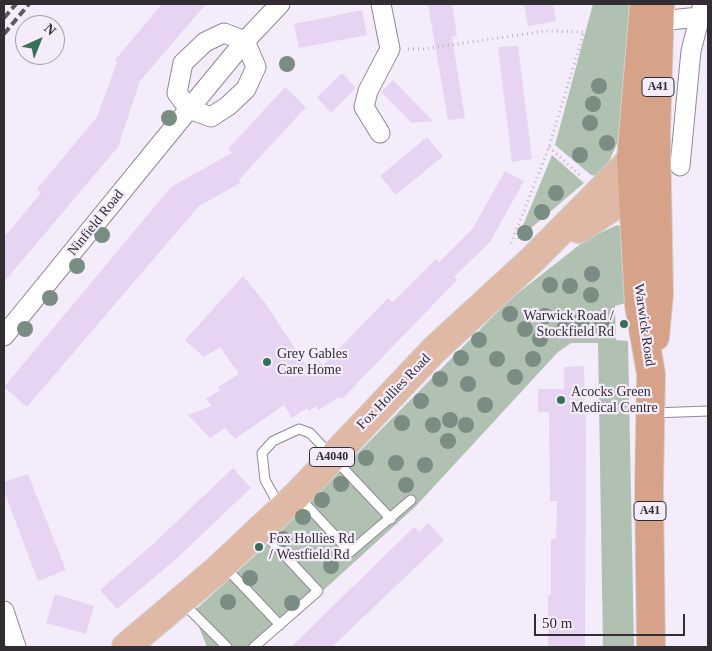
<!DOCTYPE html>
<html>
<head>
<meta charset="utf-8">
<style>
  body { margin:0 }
  #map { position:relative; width:712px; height:651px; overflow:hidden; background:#f5ecfb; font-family:Georgia,serif }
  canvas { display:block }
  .frame { position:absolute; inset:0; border:5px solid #312d33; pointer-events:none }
  .north { position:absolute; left:15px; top:15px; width:50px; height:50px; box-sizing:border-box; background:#f5ecfb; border:1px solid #a7a0ab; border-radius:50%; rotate:44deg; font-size:14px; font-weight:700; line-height:20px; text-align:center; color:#312d33 }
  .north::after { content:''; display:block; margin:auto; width:18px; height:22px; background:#367058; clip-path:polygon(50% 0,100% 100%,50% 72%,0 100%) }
  .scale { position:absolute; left:534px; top:614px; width:151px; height:22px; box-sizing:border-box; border:2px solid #312d33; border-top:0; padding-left:6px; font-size:15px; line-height:18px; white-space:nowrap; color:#312d33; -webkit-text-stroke:4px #f5ecfb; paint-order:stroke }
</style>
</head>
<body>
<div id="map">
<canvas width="712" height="651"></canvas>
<div class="frame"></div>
<div class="north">N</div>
<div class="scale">50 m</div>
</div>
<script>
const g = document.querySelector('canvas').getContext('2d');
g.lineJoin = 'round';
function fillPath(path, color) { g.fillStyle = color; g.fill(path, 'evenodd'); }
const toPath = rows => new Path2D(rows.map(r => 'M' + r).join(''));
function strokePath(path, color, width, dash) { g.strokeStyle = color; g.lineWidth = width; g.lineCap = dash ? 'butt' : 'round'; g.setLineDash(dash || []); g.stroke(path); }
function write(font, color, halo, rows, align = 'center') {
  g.font = font + ' Georgia,serif'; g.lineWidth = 4.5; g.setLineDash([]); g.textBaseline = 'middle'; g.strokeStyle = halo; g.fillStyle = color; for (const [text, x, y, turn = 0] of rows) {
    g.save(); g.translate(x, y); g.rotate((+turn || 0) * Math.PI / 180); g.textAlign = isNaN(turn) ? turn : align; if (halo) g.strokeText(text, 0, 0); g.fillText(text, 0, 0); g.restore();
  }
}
fillPath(toPath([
  [593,4,629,4,625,126,607,166,597,176,591,175,555,145],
  [552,155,584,183,517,240],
  [617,225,622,227,626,303,615,306,616,340,628,341,634,647,603,647,598,343,571,343,558,352,416,506,261,647,207,647,193,612,272,540,509,300,587,239]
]), '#b0c1b2');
fillPath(toPath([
  [162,4,206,4,140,81,118,147,4,282,4,237,41,193,37,189,97,117,117,62,115,60],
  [428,4,452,4,457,36,452,37,465,118,448,120],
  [524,4,553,4,556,21,528,26],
  [362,10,367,35,299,48,294,24],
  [518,46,532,159,512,162,498,47],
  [342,73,356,88,331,113,317,97],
  [393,80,433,121,412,123,381,92],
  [285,87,306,107,239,180,240,183,199,206,27,407,4,387,171,187,232,153,228,149],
  [427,137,443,156,396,195,380,176],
  [505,171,524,181,490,242,454,277,457,280,342,399,340,397,318,410,316,406,309,411,307,408,292,418,284,405,235,439,225,428,210,438,188,415,212,406,206,399,220,390,218,387,239,374,220,347,204,357,185,340,243,276,266,304,308,368,318,360,323,365,388,298,393,302,436,259,439,262,473,228],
  [584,366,586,434,585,647,548,647,548,595,551,595,551,539,556,539,557,501,550,501,549,412,538,412,538,389,564,389,564,367],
  [233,468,251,488,175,560,117,609,100,590,152,545],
  [28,474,66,570,38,581,4,491,4,482],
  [428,523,444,540,332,647,291,647,414,527,419,532],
  [55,594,94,606,86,634,46,623]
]), '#e6d4f2');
const service = toPath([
  [653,413,708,411],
  [299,497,350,552,411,500],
  [280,507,265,480,262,453,273,441,299,429,310,433,391,519],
  [225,567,280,625],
  [183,603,227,647],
  [254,647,318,591,262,531]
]);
const minor = toPath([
  [660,21,699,17],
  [380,133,364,107,368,91,390,49,381,4],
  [680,166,691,51,703,4],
  [4,336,189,109,245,41,256,67,246,89,228,106,211,117,189,109,177,93,183,63,205,42,224,33,245,41,280,4],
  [4,611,16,647]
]);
const primary = toPath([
  [579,229,632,194],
  [126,647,216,571,297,495,434,350,532,260,631,160]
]);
const trunk = toPath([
  [644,4,631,160,639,305,651,374,649,488,651,647],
  [655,337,659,294,656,133,660,5]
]);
strokePath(service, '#908896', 11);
strokePath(minor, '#908896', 21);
strokePath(primary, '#d2d1d2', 30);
strokePath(trunk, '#d2d1d2', 30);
strokePath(toPath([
  [408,49,423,49,546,31,584,32,549,147,510,246],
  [549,147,582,177],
  [516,307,539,327,564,340],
  [602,340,606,647],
  [420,491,490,417,533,366,564,340,602,340,604,240]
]), '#bab3bf', 3, [1, 4]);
strokePath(service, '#fff', 9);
strokePath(minor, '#fff', 19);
strokePath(primary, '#e0b9a6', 28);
strokePath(trunk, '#d6a288', 28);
strokePath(toPath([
  [4,18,16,4],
  [4,34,29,4]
]), '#5e5961', 4, [8, 4]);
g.fillStyle = '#798d82';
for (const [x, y] of [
  [287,64],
  [599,86],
  [593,104],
  [169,118],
  [590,123],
  [607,143],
  [580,155],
  [556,193],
  [542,212],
  [525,233],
  [102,235],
  [77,266],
  [592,274],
  [550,285],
  [570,286],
  [591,295],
  [50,298],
  [510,314],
  [545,316],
  [582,320],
  [602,323],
  [565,327],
  [25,329],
  [525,329],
  [540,339],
  [479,340],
  [461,358],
  [497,359],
  [533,359],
  [515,377],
  [440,379],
  [468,384],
  [421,401],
  [485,405],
  [450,420],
  [402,423],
  [433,425],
  [466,425],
  [448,441],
  [366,458],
  [396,463],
  [425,465],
  [341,484],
  [406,485],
  [322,500],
  [303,517],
  [283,539],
  [331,566],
  [250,578],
  [228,602],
  [292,603]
]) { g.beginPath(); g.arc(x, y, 8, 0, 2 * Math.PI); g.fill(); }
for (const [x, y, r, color] of [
  [624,324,5,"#367058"],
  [267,362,5,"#367058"],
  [561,400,5,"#367058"],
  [259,547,5,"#367058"]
]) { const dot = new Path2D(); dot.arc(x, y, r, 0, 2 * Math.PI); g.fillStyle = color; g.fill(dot); strokePath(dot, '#f5ecfb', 2); }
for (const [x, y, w] of [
  [658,87,32],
  [332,457,45],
  [650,511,32]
]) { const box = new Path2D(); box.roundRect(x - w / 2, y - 9.5, w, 19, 4); g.fillStyle = '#f5ecfb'; g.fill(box); strokePath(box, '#312d33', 1); }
write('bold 12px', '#312d33', null, [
  ["A41",658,87],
  ["A4040",332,457],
  ["A41",650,511]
]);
write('14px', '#312d33', '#f5ecfb', [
  ["Ninfield Road",96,223,-51],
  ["Warwick Road",644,325,82],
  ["Fox Hollies Road",394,392,-46]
]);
write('14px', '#312d33', '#f5ecfb', [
  ["Warwick Road /",614,316,"right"],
  ["Stockfield Rd",614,332,"right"],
  ["Grey Gables",277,354],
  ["Care Home",277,370],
  ["Acocks Green",571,392],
  ["Medical Centre",571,408],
  ["Fox Hollies Rd",269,539],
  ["/ Westfield Rd",269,555]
], 'left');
</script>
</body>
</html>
